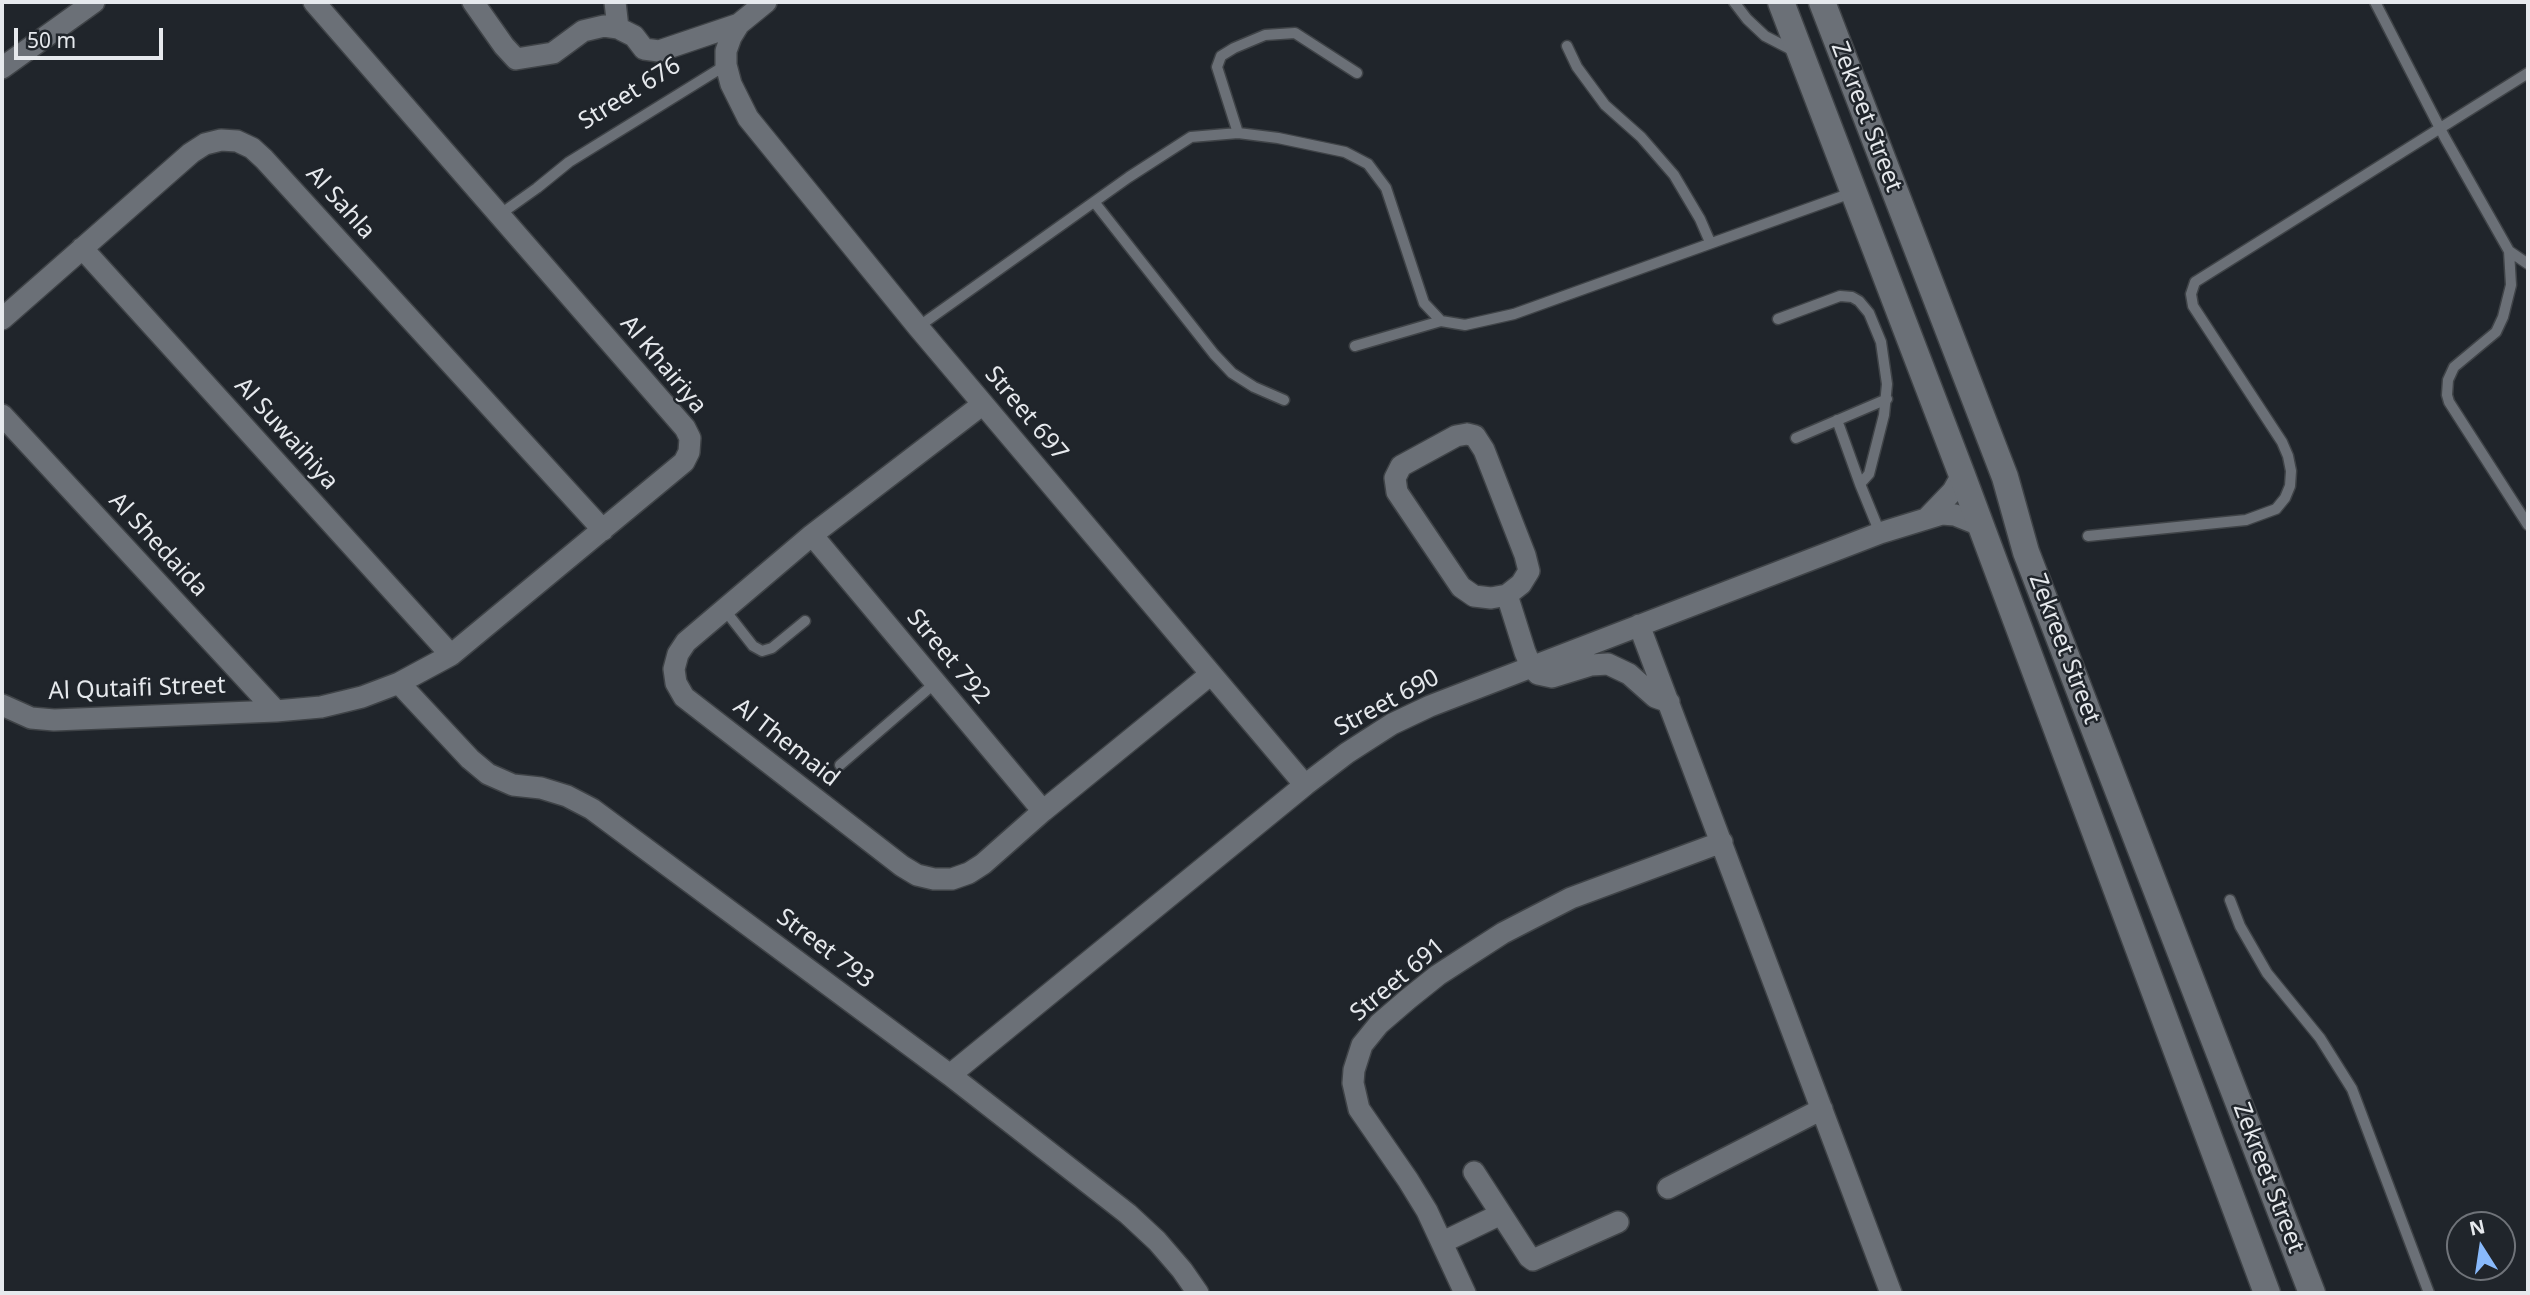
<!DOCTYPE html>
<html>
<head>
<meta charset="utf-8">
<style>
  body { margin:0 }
  #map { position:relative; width:2530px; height:1295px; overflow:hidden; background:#20252b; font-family:"Noto Sans",sans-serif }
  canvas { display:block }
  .frame { position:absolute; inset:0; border:4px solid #e6e9ed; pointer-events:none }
  .north { position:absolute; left:2446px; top:1211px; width:70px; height:70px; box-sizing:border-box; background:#20252b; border:2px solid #6f7379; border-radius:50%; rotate:348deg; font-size:19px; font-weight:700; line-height:28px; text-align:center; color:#e6e9ed }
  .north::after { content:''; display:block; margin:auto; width:24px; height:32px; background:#89bafc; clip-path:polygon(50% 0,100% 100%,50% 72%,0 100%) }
  .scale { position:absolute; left:14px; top:28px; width:149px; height:32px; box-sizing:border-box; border:4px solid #e6e9ed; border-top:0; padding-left:9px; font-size:21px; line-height:24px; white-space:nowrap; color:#e6e9ed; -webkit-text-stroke:5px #20252b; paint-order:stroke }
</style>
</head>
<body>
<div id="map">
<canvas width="2530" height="1295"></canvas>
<div class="frame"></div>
<div class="north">N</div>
<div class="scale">50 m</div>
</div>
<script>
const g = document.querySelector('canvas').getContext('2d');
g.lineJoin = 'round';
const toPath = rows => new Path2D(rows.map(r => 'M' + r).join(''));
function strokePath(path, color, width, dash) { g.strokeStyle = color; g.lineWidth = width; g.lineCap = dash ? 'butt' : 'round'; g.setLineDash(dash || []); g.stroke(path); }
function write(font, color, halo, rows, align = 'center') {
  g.font = font + ' "Noto Sans",sans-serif'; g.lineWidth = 5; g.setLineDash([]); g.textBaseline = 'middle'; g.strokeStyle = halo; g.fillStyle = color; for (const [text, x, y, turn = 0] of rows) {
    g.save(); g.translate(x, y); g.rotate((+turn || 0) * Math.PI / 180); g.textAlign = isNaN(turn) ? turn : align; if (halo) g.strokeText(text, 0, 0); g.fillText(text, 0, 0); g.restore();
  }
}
const service = toPath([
  [1734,2,1747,19,1765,36,1796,52],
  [2375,2,2445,138,2509,251,2511,285,2503,317,2496,332,2454,367,2448,380,2447,395,2449,402,2528,525],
  [1567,46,1577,67,1605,105,1641,137,1674,175,1700,219,1710,242],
  [1238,133,1217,67,1221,56,1234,48,1265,35,1295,33,1357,73],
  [1095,203,1214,354,1232,373,1254,387,1284,400],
  [499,215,537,188,569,162,726,65],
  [2509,251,2528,264],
  [1778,319,1840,296,1852,297,1859,301,1869,313,1881,342,1887,384,1884,415,1869,474,1860,484,1880,533],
  [918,327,1129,177,1191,137,1238,133,1278,138,1345,152,1368,164,1386,188,1424,303,1441,321],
  [1355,346,1441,321,1465,325,1514,314,1854,192],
  [1837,420,1860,484],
  [1796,438,1887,399],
  [2088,536,2246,520,2276,509,2285,498,2290,486,2291,471,2288,456,2282,442,2193,306,2191,294,2195,282,2528,73],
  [724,609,753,646,762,651,772,648,805,621],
  [840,765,935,683],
  [2230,900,2240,926,2267,973,2320,1038,2352,1089,2429,1293]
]);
const minor = toPath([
  [473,2,504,46,516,59,553,53,583,31,604,26,618,28,634,36,644,49,659,51,739,24],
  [615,2,618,28],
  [766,2,739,24,731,37,726,51,726,65,731,84,748,118,918,327,1305,785],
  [2,68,94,2],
  [82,248,451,655],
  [2,319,191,153,205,144,221,140,237,141,252,148,264,159,603,530],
  [983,404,812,535,686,642,678,654,674,669,676,683,684,697,902,866,917,875,934,879,952,879,969,873,983,864,1043,811,1211,674],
  [2,415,276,711],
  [1467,434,1475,436,1484,450,1525,555,1529,571,1521,584,1507,595,1491,598,1474,596,1461,587,1397,492,1395,478,1401,466,1456,436,1467,434],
  [1928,517,1953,491,1962,475],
  [812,535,1043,811],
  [1507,595,1525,652,1531,666,1538,674,1552,677,1591,665,1608,664,1629,674,1655,697,1669,702],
  [1639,625,1891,1293],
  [399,683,470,759,488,774,513,785,541,788,567,796,592,809,950,1075,1128,1214,1157,1241,1182,1270,1198,1293],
  [2,705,31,718,54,720,276,711,321,707,362,697,399,683,451,655,684,462,689,452,690,438,685,428,314,2],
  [950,1075,1305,785,1347,753,1392,724,1430,706,1880,533,1942,514,1955,515,1980,525],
  [1474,1172,1529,1257,1533,1260,1618,1222],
  [1668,1188,1822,1109],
  [1443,1242,1501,1214],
  [1465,1293,1427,1211,1408,1180,1359,1109,1353,1083,1354,1070,1362,1045,1379,1024,1408,999,1438,975,1503,933,1571,898,1722,842]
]);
const tertiary = toPath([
  [1781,2,1962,475,2267,1293],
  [1822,2,2005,477,2026,552,2312,1293]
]);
strokePath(service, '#3f4347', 13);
strokePath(minor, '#3f4347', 24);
strokePath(tertiary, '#3f4347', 29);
strokePath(service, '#6b7077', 10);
strokePath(minor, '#6b7077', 21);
strokePath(tertiary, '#6b7077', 26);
write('24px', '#e6e9ed', '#20252b', [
  ["Street 676",630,94,-32],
  ["Zekreet Street",1866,117,69],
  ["Al Sahla",340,203,48],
  ["Al Khairiya",663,365,50],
  ["Street 697",1026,414,50],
  ["Al Suwaihiya",286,434,48],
  ["Al Shedaida",158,545,47],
  ["Zekreet Street",2064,649,69],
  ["Street 792",948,657,50],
  ["Al Qutaifi Street",137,689,-2],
  ["Street 690",1387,703,-28],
  ["Al Themaid",786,743,38],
  ["Street 793",825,949,37],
  ["Street 691",1398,980,-40],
  ["Zekreet Street",2268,1178,69]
]);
</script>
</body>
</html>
